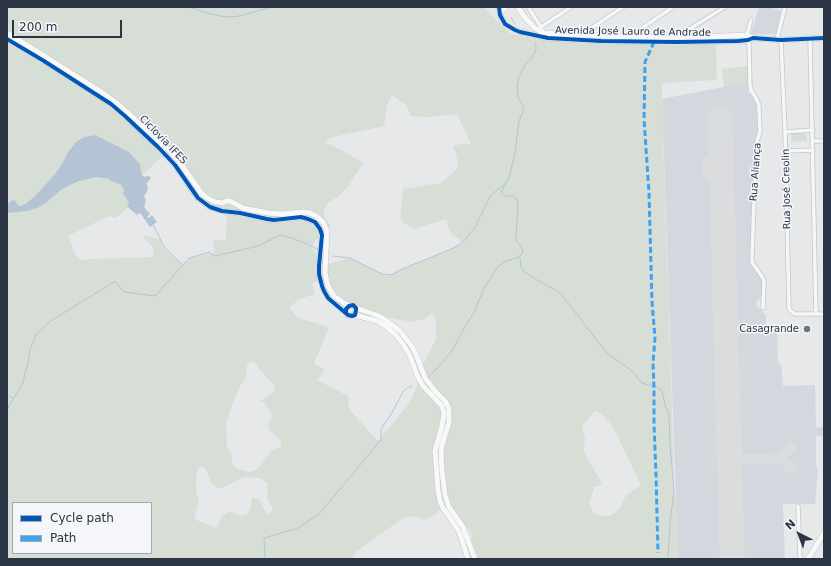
<!DOCTYPE html>
<html>
<head>
<meta charset="utf-8">
<style>
  body { margin:0 }
  #map { position:relative; width:831px; height:566px; overflow:hidden; background:#e6e8ea; font-family:"DejaVu Sans",sans-serif }
  canvas { display:block }
  .frame { position:absolute; inset:0; border:8px solid #2b3445; pointer-events:none }
  .legend { position:absolute; left:12px; top:502px; width:140px; height:52px; box-sizing:border-box; background:#f4f6f9; border:1px solid #a4a8b1; margin:0; padding:5px 7px; list-style:none; font-size:12px; color:#2b3445 }
  .legend li { display:flex; align-items:center; gap:8px; height:20px }
  .legend b { width:20px; border:1px solid #a4a8b1 }
  .north { position:absolute; left:779px; top:514px; width:40px; height:40px; -webkit-text-stroke:3px #f4f6f9; paint-order:stroke; rotate:318deg; font-size:11px; font-weight:700; line-height:16px; text-align:center; color:#2b3445 }
  .north::after { content:''; display:block; margin:auto; width:14px; height:18px; background:#2b3445; clip-path:polygon(50% 0,100% 100%,50% 72%,0 100%) }
  .scale { position:absolute; left:12px; top:20px; width:110px; height:18px; box-sizing:border-box; border:2px solid #2b3445; border-top:0; padding-left:5px; font-size:12px; line-height:14px; white-space:nowrap; color:#2b3445; -webkit-text-stroke:3px #f4f6f9; paint-order:stroke }
</style>
</head>
<body>
<div id="map">
<canvas width="831" height="566"></canvas>
<div class="frame"></div>
<ul class="legend">
<li><b style="height:5px;background:#0057b8"></b>Cycle path</li>
<li><b style="height:5px;background:#3ea3ec"></b>Path</li>
</ul>
<div class="north">N</div>
<div class="scale">200 m</div>
</div>
<script>
const g = document.querySelector('canvas').getContext('2d');
g.lineJoin = 'round';
function fillPath(path, color) { g.fillStyle = color; g.fill(path, 'evenodd'); }
const toPath = rows => new Path2D(rows.map(r => 'M' + r).join(''));
function strokePath(path, color, width, dash) { g.strokeStyle = color; g.lineWidth = width; g.lineCap = dash ? 'butt' : 'round'; g.setLineDash(dash || []); g.stroke(path); }
function write(font, color, halo, rows, align = 'center') {
  g.font = font + ' "DejaVu Sans",sans-serif'; g.lineWidth = 3; g.setLineDash([]); g.textBaseline = 'middle'; g.strokeStyle = halo; g.fillStyle = color; for (const [text, x, y, turn = 0] of rows) {
    g.save(); g.translate(x, y); g.rotate((+turn || 0) * Math.PI / 180); g.textAlign = isNaN(turn) ? turn : align; if (halo) g.strokeText(text, 0, 0); g.fillText(text, 0, 0); g.restore();
  }
}
fillPath(toPath([
  [759,7,769,7,781,11,776,34,751,34],
  [749,82,748,92,758,102,758,133,755,145,752,190,752,202,750,221,751,225,750,257,751,264,762,280,764,294,757,301,756,305,766,315,766,330,777,330,778,363,781,363,783,386,815,385,816,427,824,428,824,436,816,436,816,467,818,468,815,504,783,504,785,559,678,559,662,99]
]), '#d4d7dd');
fillPath(toPath([
  [7,7,483,7,511,34,548,41,660,43,660,45,716,42,717,80,662,83,662,99,664,172,672,409,674,495,676,496,678,559,466,559,474,554,471,542,472,533,454,512,449,504,439,510,434,515,424,520,414,516,403,518,356,552,352,559,7,559,7,213,27,211,47,202,64,188,79,181,97,177,108,179,120,184,122,187,129,202,127,205,128,207,116,218,109,216,68,236,75,254,81,260,93,259,153,257,153,248,148,242,143,237,143,235,153,238,160,239,164,249,167,252,183,265,191,257,214,253,213,240,226,240,227,215,215,212,203,206,194,199,175,170,163,156,142,175,140,164,129,152,95,135,84,137,73,145,62,164,55,174,34,197,24,205,19,206,11,201,7,205],
  [392,95,406,105,411,116,428,117,457,114,471,144,461,144,453,146,458,162,456,170,441,183,403,189,400,218,402,222,414,229,446,219,450,231,453,236,458,238,463,244,386,276,349,258,328,264,327,258,322,257,317,255,311,247,322,232,331,226,324,216,324,211,326,205,341,194,350,184,355,175,359,170,363,163,334,146,326,143,328,138,384,126,387,105],
  [328,278,330,286,334,292,339,298,382,316,411,322,425,319,432,313,436,320,436,339,421,369,417,386,409,404,378,441,349,409,348,396,317,380,325,369,314,364,319,351,329,327,298,318,289,308,299,299,315,294,312,283],
  [251,361,256,363,258,368,274,385,275,391,260,401,264,403,272,413,272,418,269,423,268,429,281,441,281,446,271,452,259,467,254,471,249,472,238,469,233,466,231,452,227,448,226,423,230,410,239,388,246,377,247,366],
  [595,411,601,413,613,427,641,485,625,497,620,508,611,516,601,516,594,513,589,504,594,489,593,486,599,486,602,484,602,483,588,460,584,450,585,437,582,429,583,425],
  [199,466,206,468,211,483,220,489,244,477,260,478,268,484,267,498,273,509,268,515,264,509,259,499,252,498,251,505,248,514,240,516,229,511,222,517,216,528,194,519,199,501,196,491,196,478],
  [13,503,151,503,151,553,13,553],
  [749,66,749,82,724,87,722,69],
  [806,132,807,141,791,142,791,133]
]), '#d6ded6');
fillPath(toPath([
  [95,135,129,152,140,164,142,175,144,177,149,176,151,178,146,184,148,186,147,192,144,196,146,200,145,202,145,205,144,207,150,214,147,217,149,218,152,215,157,222,150,227,141,214,139,213,137,215,131,210,128,207,127,205,129,202,123,194,124,190,120,184,111,181,108,179,97,177,79,181,68,186,61,190,47,202,37,208,27,211,7,213,7,205,11,201,14,200,19,206,24,205,34,197,55,174,62,164,68,152,76,142,84,137]
]), '#b4c4d5');
strokePath(toPath([
  [189,7,206,13,220,16,230,17,239,16,272,7],
  [511,18,515,24],
  [153,225,165,248,183,265],
  [333,256,350,258,378,272,383,274,391,275,402,269,449,250,459,245,466,239,475,227,491,195,506,183],
  [520,258,521,267,523,271,537,280,559,292,562,295,598,342,609,355,631,370,642,383,659,388,662,391,665,405,669,414,670,444,674,491,670,522,668,559],
  [428,377,433,373,452,351,467,323,475,311,483,290,496,269,506,261,519,257,523,252,521,246,517,242,516,237,518,206,517,199,513,196,506,196,503,195,501,192,509,178,515,153,519,121,524,109,522,104,518,97,517,87,519,77,525,65,531,59,536,50,536,46,535,43],
  [7,395,13,398],
  [7,411,10,404,22,385,28,363,30,350,36,334,52,320,114,282,117,283,121,289,125,292,155,296,157,294,189,258,210,252,214,256,215,256,258,246,280,235,282,235,303,242,319,250],
  [264,559,265,555,264,538,298,528,320,513,381,440,381,429,385,423,390,416,403,392,407,388,412,386]
]), '#b4c4d5', 1);
strokePath(toPath([
  [721,154,716,155,708,161,706,166,706,170,708,174,716,184,719,189,722,204],
  [729,438,733,451,742,459,781,458,791,448],
  [781,458,791,468],
  [730,480,731,474,734,468,737,463,742,459]
]), '#dadcde', 10);
strokePath(toPath([
  [720,118,732,559]
]), '#dadcde', 25);
const street = toPath([
  [528,7,541,27],
  [751,20,747,35,749,45,750,86,751,90,757,100,759,106,760,132,756,144,752,257,752,262,764,280,763,308],
  [542,31,541,27,571,7],
  [581,35,623,7],
  [629,37,673,7],
  [678,38,683,33,725,7],
  [777,39,785,7],
  [810,39,816,314],
  [781,40,785,132,789,309,791,311,795,314,824,314],
  [785,132,813,130],
  [813,141,824,141],
  [786,151,813,150],
  [798,506,800,559]
]);
const secondary = toPath([
  [499,7,500,15,505,24,515,30,520,32,548,38,601,41,676,42,738,41,748,40,753,38,781,40,824,38],
  [518,7,526,19,535,28,544,33,628,37,678,38,747,35,753,38],
  [500,12,506,7],
  [7,33,28,46,100,91,114,101,129,114,171,152,179,161,202,194,209,199,216,202,223,203,226,201,230,201,243,208,268,213,281,214,303,212,310,213,316,216,323,222,327,231,325,273,328,286,334,296,344,303,349,306],
  [7,39,44,61,111,104,125,116,158,147,175,165,198,198,210,207,222,211,240,213,267,219,274,220,301,217,308,219,315,222,320,229,322,235,319,266,319,274,322,286,324,291,328,298,348,315,352,316,355,315,356,310,356,308,353,305,349,306,346,309,346,313],
  [356,308,379,316,387,321,400,331,411,345,416,354,425,378,435,391,445,401,448,406,449,412,449,422,442,445,441,454,442,471,445,495,449,507,463,527,475,559],
  [355,315,377,321,384,325,396,335,403,344,410,356,417,375,423,386,442,406,444,414,442,426,435,451,438,490,440,501,443,508,457,528,460,534,468,559],
  [808,559,824,533]
]);
strokePath(street, '#c4c6c8', 5);
strokePath(secondary, '#c4c6c8', 6);
strokePath(street, '#f5f6f7', 3.5);
strokePath(secondary, '#f8f8f8', 5);
strokePath(toPath([
  [654,42,645,62,644,119,649,193,652,302,655,338,653,363,654,388,654,424,656,475,658,553]
]), '#3ea3ec', 3, [6, 3]);
strokePath(toPath([
  [499,7,500,15,505,24,515,30,520,32,548,38,601,41,676,42,738,41,748,40,753,38,781,40,824,38],
  [7,39,44,61,111,104,125,116,158,147,175,165,198,198,210,207,222,211,240,213,267,219,274,220,301,217,308,219,315,222,320,229,322,235,319,266,319,274,322,286,324,291,328,298,348,315,352,316,355,315,356,310,356,308,353,305,349,306,346,309,346,313]
]), '#0057b8', 4);
for (const [x, y, r, color] of [
  [807,329,4,"#6c737f"]
]) { const dot = new Path2D(); dot.arc(x, y, r, 0, 2 * Math.PI); g.fillStyle = color; g.fill(dot); strokePath(dot, '#f4f6f9', 1.5); }
write('10px', '#2b3445', '#f4f6f9', [
  ["Avenida José Lauro de Andrade",633,32,1],
  ["Ciclovia IFES",163,140,46],
  ["Rua Aliança",756,172,-86],
  ["Rua José Creolin",787,189,-91]
]);
write('10px', '#2b3445', '#f4f6f9', [
  ["Casagrande",799,329]
], 'right');
</script>
</body>
</html>
